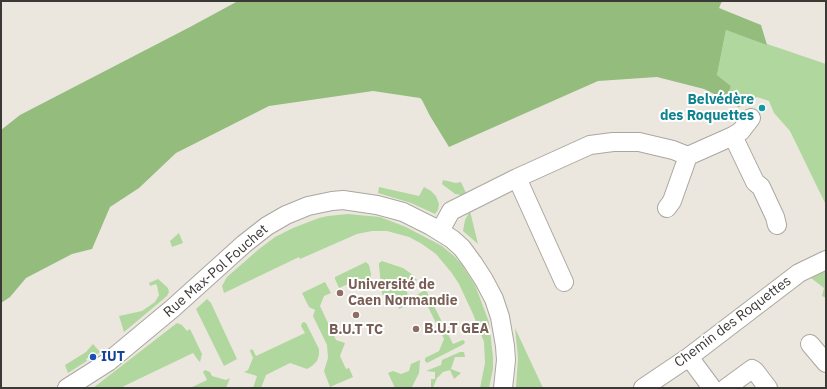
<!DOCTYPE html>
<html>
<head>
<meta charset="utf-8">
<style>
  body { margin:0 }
  #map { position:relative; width:827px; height:389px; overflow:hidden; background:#ebe7df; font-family:"IBM Plex Sans",sans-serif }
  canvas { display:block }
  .frame { position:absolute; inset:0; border:2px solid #3b3936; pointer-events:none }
</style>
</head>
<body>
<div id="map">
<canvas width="827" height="389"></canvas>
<div class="frame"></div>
</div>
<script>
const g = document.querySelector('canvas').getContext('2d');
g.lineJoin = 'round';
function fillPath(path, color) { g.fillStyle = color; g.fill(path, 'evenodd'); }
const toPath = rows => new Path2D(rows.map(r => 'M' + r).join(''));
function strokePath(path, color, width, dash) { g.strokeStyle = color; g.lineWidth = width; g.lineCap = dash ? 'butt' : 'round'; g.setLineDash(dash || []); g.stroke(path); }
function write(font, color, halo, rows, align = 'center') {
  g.font = font + ' "IBM Plex Sans",sans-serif'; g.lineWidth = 4; g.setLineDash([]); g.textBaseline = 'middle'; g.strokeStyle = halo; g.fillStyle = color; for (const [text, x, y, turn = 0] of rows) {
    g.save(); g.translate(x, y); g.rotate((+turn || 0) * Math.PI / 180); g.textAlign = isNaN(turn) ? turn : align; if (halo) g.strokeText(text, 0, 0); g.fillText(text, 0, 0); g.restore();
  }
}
fillPath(toPath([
  [726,30,826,64,826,205,790,131,774,113,769,101,757,97,738,108,733,98,728,95,731,86,717,75],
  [443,180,456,183,461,182,466,193,461,195,455,194,442,184],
  [379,187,419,196,424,187,431,191,436,196,439,204,438,210,435,214,411,203,378,193],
  [470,211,478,244,463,231,465,220],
  [348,214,380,217,406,227,442,246,454,256,462,265,475,285,489,322,493,357,493,369,489,388,480,388,485,363,484,342,473,314,459,284,451,272,436,254,422,244,409,237,387,231,372,231,357,234,300,259,299,257,224,293,222,286,227,277,259,249,275,237,293,228,319,218,328,216],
  [179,233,183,243,172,247,170,241],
  [826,254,826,298,822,296,824,288,807,275],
  [382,261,403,268,413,275,417,280,404,287,408,294,395,301,387,299,382,294,379,266,379,263],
  [366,262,369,265,371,274,370,286,368,289,365,284,355,281,339,288,335,279,335,277],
  [158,279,168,288,169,292,167,296,124,332,119,316,142,311,155,302,159,295,157,286,156,284,150,286,149,283],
  [325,282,331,293,324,296,320,306,336,340,345,343,340,356,346,369,349,368,353,377,330,387,324,371,328,358,327,345,313,316,315,310,309,307,302,293],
  [425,290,427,292,453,344,463,340,465,342,464,344,427,363,425,361,425,358,439,351,444,339,426,303,416,301,399,309,398,306],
  [207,299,211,303,237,359,224,366,196,309],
  [304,322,306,323,319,349,319,355,317,361,312,366,307,369,290,363,266,375,261,388,253,388,257,376,244,372,248,370,253,358,250,351,251,349,253,350,256,356,305,333,301,326,302,323],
  [177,323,182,325,187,331,190,329,202,354,200,362,198,360,193,353,120,388,93,388],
  [515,328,543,388,516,388,518,358],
  [93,344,100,352,95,356,93,354,86,359,87,361,68,373,65,365,86,352],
  [460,352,464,352,465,357,455,357,451,369,461,373,454,379,450,370,443,372,437,378,433,388,431,388,431,379,435,379,435,372,426,371,441,365,442,360],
  [420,360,419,373,412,387,410,388,395,388,388,373,393,371,401,374,409,371,411,364],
  [205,370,210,372,212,376,226,380,230,378,226,388,190,388,207,380,203,372]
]), '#b0d79d');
fillPath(toPath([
  [238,1,722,1,719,8,761,25,767,45,726,30,717,75,731,86,728,95,714,94,704,89,657,77,598,81,449,147,430,116,422,100,420,98,373,91,269,106,176,153,139,188,110,207,92,249,72,254,26,278,10,297,1,303,1,130,20,115,190,27]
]), '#93bc7d');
const minor = toPath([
  [733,136,741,131,751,118],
  [517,178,564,282],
  [667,208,672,201,688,156],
  [440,231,451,211,517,178,590,145,613,142,639,142,673,150,688,156,733,136,755,182,761,187,775,217,777,225],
  [810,344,826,363],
  [689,357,712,388],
  [67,388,108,362,173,308,244,244,267,226,286,215,308,206,332,201,343,200,377,205,403,212,431,226,452,239,462,248,473,263,484,280,494,299,500,317,505,346,506,360,503,388],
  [643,388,689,357,799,273,826,260],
  [726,388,752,369,755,371,768,388]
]);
strokePath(minor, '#aaa79f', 20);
strokePath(minor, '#fff', 18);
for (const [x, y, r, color] of [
  [762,108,4,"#0f9aa8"],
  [340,293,4,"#8d6e63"],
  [356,315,4,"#8d6e63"],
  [416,329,4,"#8d6e63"],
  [93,357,4,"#1a4fb4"]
]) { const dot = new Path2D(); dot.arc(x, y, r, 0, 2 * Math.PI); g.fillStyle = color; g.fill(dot); strokePath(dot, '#fff', 1.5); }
write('bold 14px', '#0d838f', '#fff', [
  ["Belvédère",754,100],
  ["des Roquettes",754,116]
], 'right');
write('14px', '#3b3936', '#fff', [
  ["Rue Max-Pol Fouchet",216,271,-41],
  ["Chemin des Roquettes",733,322,-37]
]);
write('bold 14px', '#785e54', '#fff', [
  ["Université de",348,285],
  ["Caen Normandie",348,301],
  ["B.U.T GEA",424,329],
  ["B.U.T TC",356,330,"center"]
], 'left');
write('bold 14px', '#164399', '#fff', [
  ["IUT",101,357]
], 'left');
</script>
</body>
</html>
